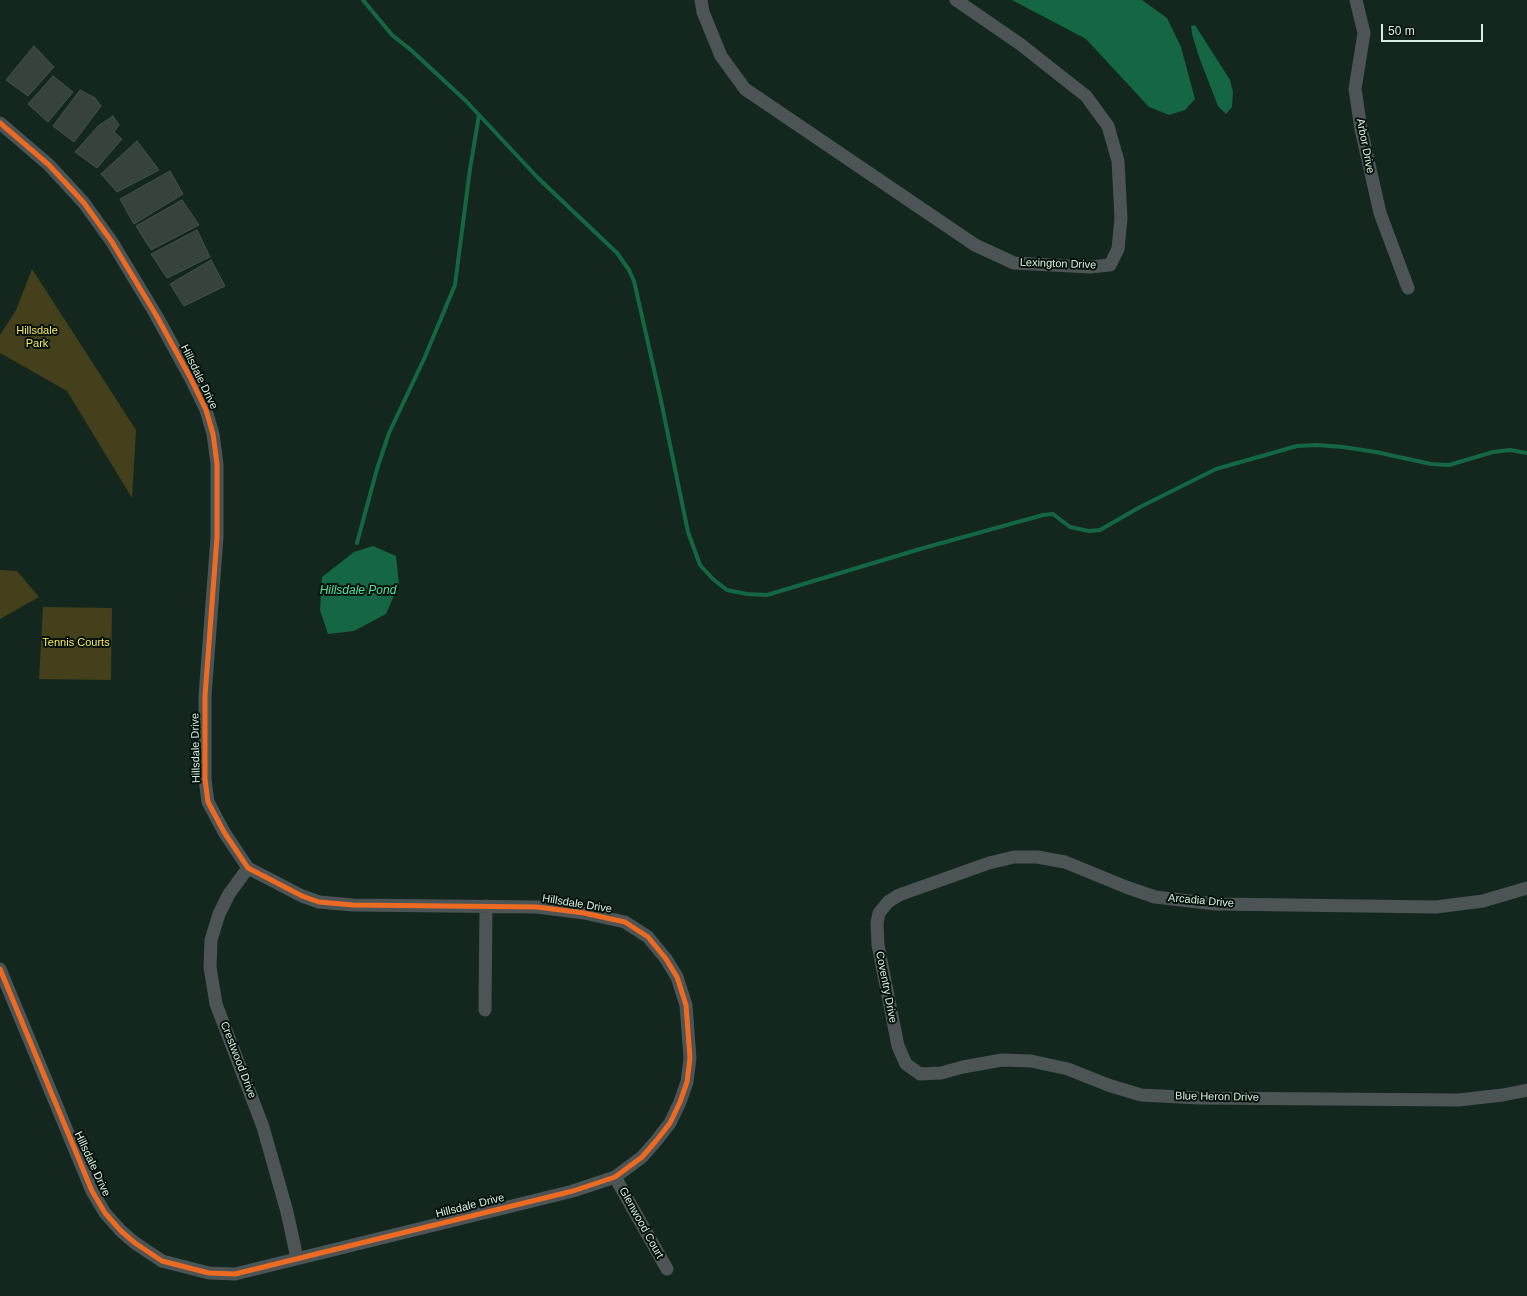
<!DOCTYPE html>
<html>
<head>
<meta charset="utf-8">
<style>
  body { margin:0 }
  #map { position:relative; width:1527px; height:1296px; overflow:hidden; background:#13271e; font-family:Helvetica,sans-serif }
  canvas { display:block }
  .scale { position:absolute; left:1381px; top:24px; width:102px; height:18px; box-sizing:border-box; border:2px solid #d9ece1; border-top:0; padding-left:5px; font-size:12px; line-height:14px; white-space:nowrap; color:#d9ece1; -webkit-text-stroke:3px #06130c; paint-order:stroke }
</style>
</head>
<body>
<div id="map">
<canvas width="1527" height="1296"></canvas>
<div class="scale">50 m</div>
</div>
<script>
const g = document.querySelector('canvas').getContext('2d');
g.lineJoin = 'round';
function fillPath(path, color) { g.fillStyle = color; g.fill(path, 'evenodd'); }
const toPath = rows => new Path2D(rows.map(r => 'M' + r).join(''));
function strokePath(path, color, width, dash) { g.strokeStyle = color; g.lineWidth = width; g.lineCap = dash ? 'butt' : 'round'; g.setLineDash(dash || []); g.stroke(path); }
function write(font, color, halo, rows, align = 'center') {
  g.font = font + ' Helvetica,sans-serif'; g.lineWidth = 4; g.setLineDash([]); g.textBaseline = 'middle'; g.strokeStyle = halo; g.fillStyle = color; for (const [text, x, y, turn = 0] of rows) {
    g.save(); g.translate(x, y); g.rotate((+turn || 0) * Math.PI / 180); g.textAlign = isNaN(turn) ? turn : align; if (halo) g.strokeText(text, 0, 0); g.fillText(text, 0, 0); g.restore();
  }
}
fillPath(toPath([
  [32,269,136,430,132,498,67,391,0,353,0,335,16,310],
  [0,570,17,571,39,597,0,619],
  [43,607,112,608,111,680,39,679]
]), '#43401b');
fillPath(toPath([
  [1012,0,1142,0,1167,18,1181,47,1195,99,1185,110,1169,115,1149,107,1086,39],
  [1195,25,1230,80,1233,92,1232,107,1226,114,1218,106,1199,57,1192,34,1191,26],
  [373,546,396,556,399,584,386,614,354,631,328,634,320,610,322,577,354,552]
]), '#146644');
strokePath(toPath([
  [363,0,392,35,411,50,466,101,538,178,617,253,629,270,634,281,660,396,688,532,700,565,713,579,727,590,747,594,767,595,920,549,1043,515,1053,514,1070,527,1089,531,1100,530,1140,507,1216,469,1297,446,1317,445,1343,447,1376,452,1431,464,1449,465,1493,452,1510,450,1527,453],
  [357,543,377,469,389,433,424,359,455,285,470,169,479,115]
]), '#146644', 4);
const building = toPath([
  [34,46,54,67,28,96,6,80,34,46],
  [53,76,73,92,48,122,28,104,53,76],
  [80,90,95,98,101,106,74,142,53,126,80,90],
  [113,116,119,125,114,132,122,139,97,168,75,152,98,126,113,116],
  [137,141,159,170,117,192,101,174,137,141],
  [170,171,183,194,134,224,120,199,170,171],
  [182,200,199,225,151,250,136,226,182,200],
  [197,230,210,257,167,278,151,254,197,230],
  [211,260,225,286,184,306,170,284,211,260]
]);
fillPath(building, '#36433a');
strokePath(building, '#445248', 1);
strokePath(toPath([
  [701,0,703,12,721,56,745,89,975,245,1014,263,1090,267,1110,265,1118,249,1121,218,1118,161,1108,126,1086,96,1020,44,956,0],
  [1356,0,1364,33,1355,89,1361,129,1380,213,1408,288],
  [0,123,49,165,84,203,112,242,156,315,190,377,206,410,213,434,217,464,217,537,205,696,205,779,208,802,224,832,248,868,302,896,319,902,353,905,537,907,584,913,625,922,648,937,666,959,677,977,686,1005,690,1058,687,1082,680,1102,670,1123,656,1141,642,1157,615,1177,573,1191,235,1274,209,1273,162,1261,135,1243,121,1231,105,1213,92,1191,0,969],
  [248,868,229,894,219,914,211,940,210,967,216,1004,263,1127,287,1212,297,1258],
  [1527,888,1483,901,1436,907,1216,904,1155,897,1126,887,1065,862,1037,857,1014,857,989,863,899,895,888,902,879,913,877,923,878,945,898,1046,906,1064,920,1074,941,1073,963,1067,1002,1060,1031,1061,1068,1069,1108,1085,1141,1095,1199,1098,1459,1100,1503,1095,1527,1090],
  [485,1010,486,906],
  [615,1177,667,1269]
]), '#4c5455', 13);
strokePath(toPath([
  [0,123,49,165,84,203,112,242,156,315,190,377,206,410,213,434,217,464,217,537,205,696,205,779,208,802,224,832,248,868,302,896,319,902,353,905,537,907,584,913,625,922,648,937,666,959,677,977,686,1005,690,1058,687,1082,680,1102,670,1123,656,1141,642,1157,615,1177,573,1191,235,1274,209,1273,162,1261,135,1243,121,1231,105,1213,92,1191,0,969]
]), '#ed6a23', 5);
write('11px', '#d9ece1', '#06130c', [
  ["Arbor Drive",1365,146,79],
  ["Lexington Drive",1058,264,2],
  ["Hillsdale Drive",199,377,64],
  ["Hillsdale Drive",196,748,-91],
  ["Arcadia Drive",1201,901,5],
  ["Hillsdale Drive",577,904,9],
  ["Coventry Drive",886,987,79],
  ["Crestwood Drive",238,1060,69],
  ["Blue Heron Drive",1217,1097,1],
  ["Hillsdale Drive",92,1164,65],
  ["Hillsdale Drive",470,1206,-14],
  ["Glenwood Court",641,1223,61]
]);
write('11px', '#fbe65d', '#06130c', [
  ["Hillsdale",37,331],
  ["Park",37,344],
  ["Tennis Courts",76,643]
]);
write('italic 12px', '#4fe1a1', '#06130c', [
  ["Hillsdale Pond",358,591]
]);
</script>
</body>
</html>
